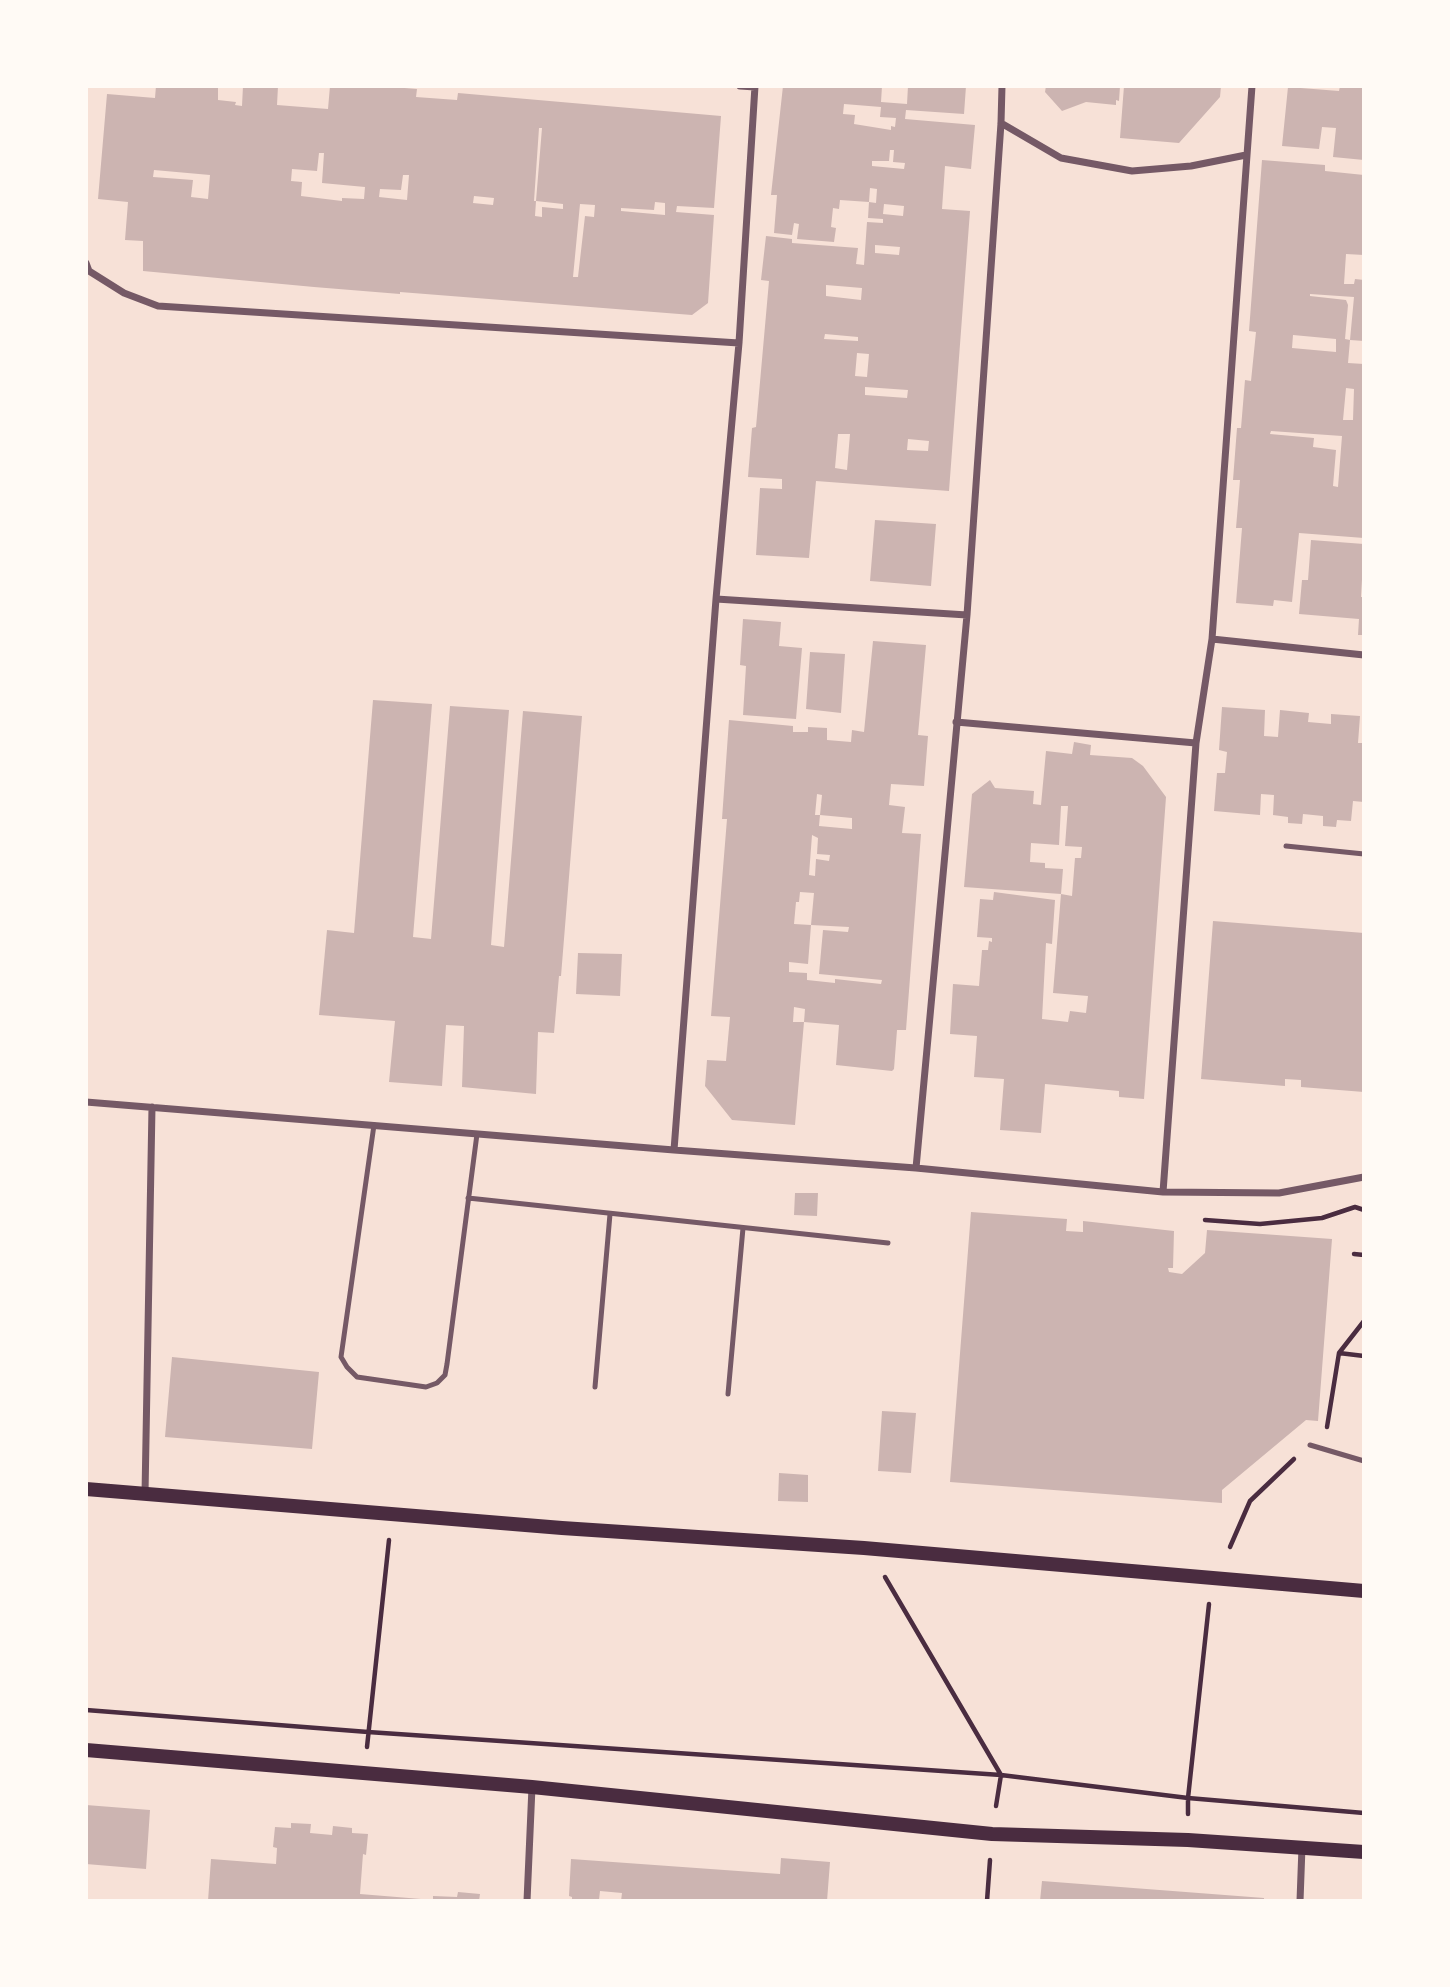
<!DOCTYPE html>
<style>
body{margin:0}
#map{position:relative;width:1450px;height:1987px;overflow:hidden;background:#f7e1d7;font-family:"Fira Sans Condensed",sans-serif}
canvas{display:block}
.frame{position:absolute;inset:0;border:88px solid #fffaf5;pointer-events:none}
</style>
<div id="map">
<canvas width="1450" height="1987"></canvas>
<div class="frame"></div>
</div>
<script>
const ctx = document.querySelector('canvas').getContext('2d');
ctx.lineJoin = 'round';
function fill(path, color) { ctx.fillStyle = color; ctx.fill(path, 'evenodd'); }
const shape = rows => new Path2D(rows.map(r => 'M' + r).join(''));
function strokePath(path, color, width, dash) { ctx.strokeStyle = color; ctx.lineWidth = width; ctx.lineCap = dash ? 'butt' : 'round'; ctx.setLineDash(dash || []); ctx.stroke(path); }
fill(shape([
 [156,86,218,86,218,100,236,102,235,105,242,106,243,86,278,86,277,105,328,109,330,86,380,86,417,89,416,97,457,100,458,93,721,116,714,208,677,206,676,212,714,215,708,303,692,315,400,292,400,294,314,287,143,271,143,241,125,240,128,202,98,199,107,94,155,98],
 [539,128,542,128,536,201,563,204,563,209,542,207,542,217,535,216,536,201,534,201],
 [319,153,324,153,322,183,365,187,364,199,342,198,342,201,301,196,302,182,291,181,292,169,317,171],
 [154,170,210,175,208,199,191,197,193,180,153,177],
 [403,175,409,175,407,200,379,197,380,189,401,190],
 [474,196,494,198,493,205,473,203],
 [655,202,665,203,665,215,621,211,621,208,654,210],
 [580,204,595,205,594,217,585,216,578,277,573,277],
 [783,86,882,86,881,102,907,104,908,86,966,86,964,114,906,110,905,119,975,125,971,169,945,166,942,209,970,211,949,491,816,481,809,558,756,555,760,488,782,489,782,479,748,477,752,428,756,427,769,281,761,280,766,236,792,239,792,243,858,248,856,264,864,265,867,222,883,223,883,219,868,218,869,202,876,203,877,189,870,188,869,202,840,200,839,209,833,208,831,227,836,228,834,242,797,239,799,224,794,223,792,235,774,233,777,195,771,195],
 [844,104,881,107,880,117,896,118,895,127,891,126,891,130,854,124,855,115,843,114],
 [890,150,894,150,893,162,905,163,904,169,872,166,872,161,889,161],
 [884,204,904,206,903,216,883,214],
 [875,245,900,247,899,255,875,253],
 [826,285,862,288,861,300,826,296],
 [825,334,858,337,858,341,824,339],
 [857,353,869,354,867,377,855,376],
 [865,387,908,390,907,398,865,395],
 [838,434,850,434,847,470,835,468],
 [908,439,929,441,928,451,907,450],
 [1046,86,1120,86,1119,101,1116,100,1116,105,1086,102,1062,111,1045,92],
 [1124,86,1221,86,1220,97,1179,143,1120,138],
 [1340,86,1364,86,1364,160,1333,157,1336,128,1322,127,1319,149,1282,146,1288,87,1339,91],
 [1262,160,1325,165,1325,171,1364,175,1362,190,1364,191,1364,255,1346,254,1344,284,1354,284,1355,279,1364,280,1364,341,1350,340,1354,297,1310,294,1310,296,1346,300,1348,305,1345,339,1350,340,1348,363,1364,364,1364,538,1299,533,1292,602,1274,600,1273,606,1236,603,1242,528,1236,528,1240,480,1233,480,1237,428,1241,428,1245,380,1251,381,1256,332,1249,331],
 [1293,335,1336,339,1336,352,1292,348],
 [1346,388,1354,389,1353,420,1343,420],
 [1271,431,1342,436,1338,487,1333,486,1336,450,1313,447,1314,438,1270,434],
 [875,520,936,524,931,586,870,581],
 [1311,540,1364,544,1361,597,1364,597,1364,635,1358,635,1359,619,1299,614,1302,580,1308,580],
 [743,619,781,622,779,646,802,648,796,719,743,715,746,666,740,665],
 [873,641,926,645,918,735,928,736,924,786,891,784,889,805,905,807,902,833,921,834,906,1030,897,1030,894,1069,892,1071,836,1065,839,1025,804,1022,805,1009,794,1007,793,1022,804,1022,795,1125,732,1120,705,1086,707,1060,726,1061,730,1017,711,1016,727,819,722,819,729,720,793,726,793,732,808,732,808,727,827,728,827,740,851,742,852,730,864,732],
 [817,794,822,795,820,815,852,818,852,829,819,826,820,815,815,815],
 [812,835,818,838,817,854,830,855,829,861,816,859,815,876,809,875],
 [800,892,814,893,811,925,794,924,796,902,799,902],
 [811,925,849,927,848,932,823,930,819,974,882,980,881,984,835,979,835,983,807,980,807,973,789,972,789,962,808,964],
 [810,652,845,654,841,713,806,709],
 [373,700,432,704,413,937,431,939,450,706,509,710,491,945,504,947,523,711,582,716,561,976,559,976,554,1033,538,1032,536,1094,462,1087,464,1026,446,1025,442,1086,389,1082,395,1021,319,1015,327,930,354,933],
 [1222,707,1265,710,1264,736,1278,737,1280,710,1309,713,1308,722,1331,724,1331,714,1360,716,1358,743,1364,743,1364,802,1353,801,1351,821,1337,820,1336,827,1323,826,1323,816,1303,814,1302,824,1288,823,1288,817,1273,815,1274,795,1261,794,1260,815,1214,811,1217,773,1225,773,1227,752,1219,750],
 [1074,742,1091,745,1090,755,1132,758,1143,766,1166,797,1144,1099,1119,1097,1119,1091,1045,1084,1041,1133,1000,1130,1004,1079,974,1077,977,1036,950,1034,953,984,979,986,982,950,988,950,989,941,992,942,992,938,977,937,980,899,993,900,994,892,1055,900,1052,944,1046,943,1042,1019,1068,1022,1070,1011,1086,1013,1088,996,1053,993,1061,894,1072,896,1075,858,1081,858,1082,847,1065,846,1068,806,1061,806,1059,845,1031,843,1030,862,1045,863,1045,868,1063,869,1061,894,964,887,972,794,990,780,995,788,1034,791,1033,804,1041,805,1046,751,1072,754],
 [1213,921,1364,933,1364,1092,1301,1087,1301,1080,1285,1079,1285,1086,1201,1079],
 [578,953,622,954,620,996,576,994],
 [795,1193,818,1193,817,1216,794,1215],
 [971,1212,1067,1219,1066,1231,1083,1232,1083,1221,1174,1231,1173,1268,1168,1268,1169,1272,1182,1274,1205,1253,1207,1230,1332,1239,1318,1421,1306,1420,1222,1490,1222,1503,950,1482],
 [172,1357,319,1372,312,1449,165,1437],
 [882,1411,916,1413,911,1473,878,1471],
 [779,1473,808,1475,808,1502,778,1501],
 [86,1805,150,1810,146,1869,86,1864],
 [291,1823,311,1824,310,1833,332,1835,333,1826,352,1828,352,1833,368,1834,366,1855,363,1854,360,1894,421,1899,421,1901,208,1901,211,1859,276,1864,277,1848,273,1847,275,1827,291,1828],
 [781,1858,830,1862,827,1901,621,1901,622,1893,600,1891,599,1900,572,1899,572,1897,569,1896,571,1859,780,1874],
 [1042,1881,1264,1898,1264,1901,1040,1901],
 [458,1892,480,1894,479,1901,433,1901,433,1896,457,1897]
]), '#ccb4b1');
strokePath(shape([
 [1205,1220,1260,1224,1322,1218,1355,1207,1364,1210],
 [1354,1254,1364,1255],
 [1339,1353,1364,1356],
 [1327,1427,1339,1353,1364,1321],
 [1230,1547,1250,1501,1294,1459],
 [885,1577,1001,1775,996,1806],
 [86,1710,368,1732,1001,1775,1188,1798,1364,1813],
 [367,1747,389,1540],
 [1188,1814,1188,1798,1209,1604],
 [987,1901,990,1860]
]), '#4a2c40', 4.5);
strokePath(shape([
 [1286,846,1364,854],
 [374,1125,341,1357,347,1367,357,1377,426,1387,437,1383,445,1375,447,1364,477,1134],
 [468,1198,888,1243],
 [595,1387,610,1214],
 [728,1394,743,1228],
 [1310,1445,1364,1461]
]), '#755966', 5);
strokePath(shape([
 [740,86,755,87],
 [1001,123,1061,158,1132,171,1191,166,1246,155],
 [86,263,89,271,124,293,158,306,739,343],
 [716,599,967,615],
 [1212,639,1364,655],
 [956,722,1196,743],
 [86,1102,674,1150,716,599,739,343,755,86],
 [674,1150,916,1168,1163,1192,1279,1193,1364,1177],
 [916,1168,967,615,1001,123,1002,86],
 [1163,1192,1196,743,1212,639,1252,86],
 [145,1494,152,1107],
 [527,1901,532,1787],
 [1300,1901,1302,1847]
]), '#755966', 7);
strokePath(shape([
 [86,1489,562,1528,864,1548,1364,1591],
 [86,1750,532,1787,992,1834,1188,1840,1364,1852]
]), '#4a2c40', 14);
</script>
